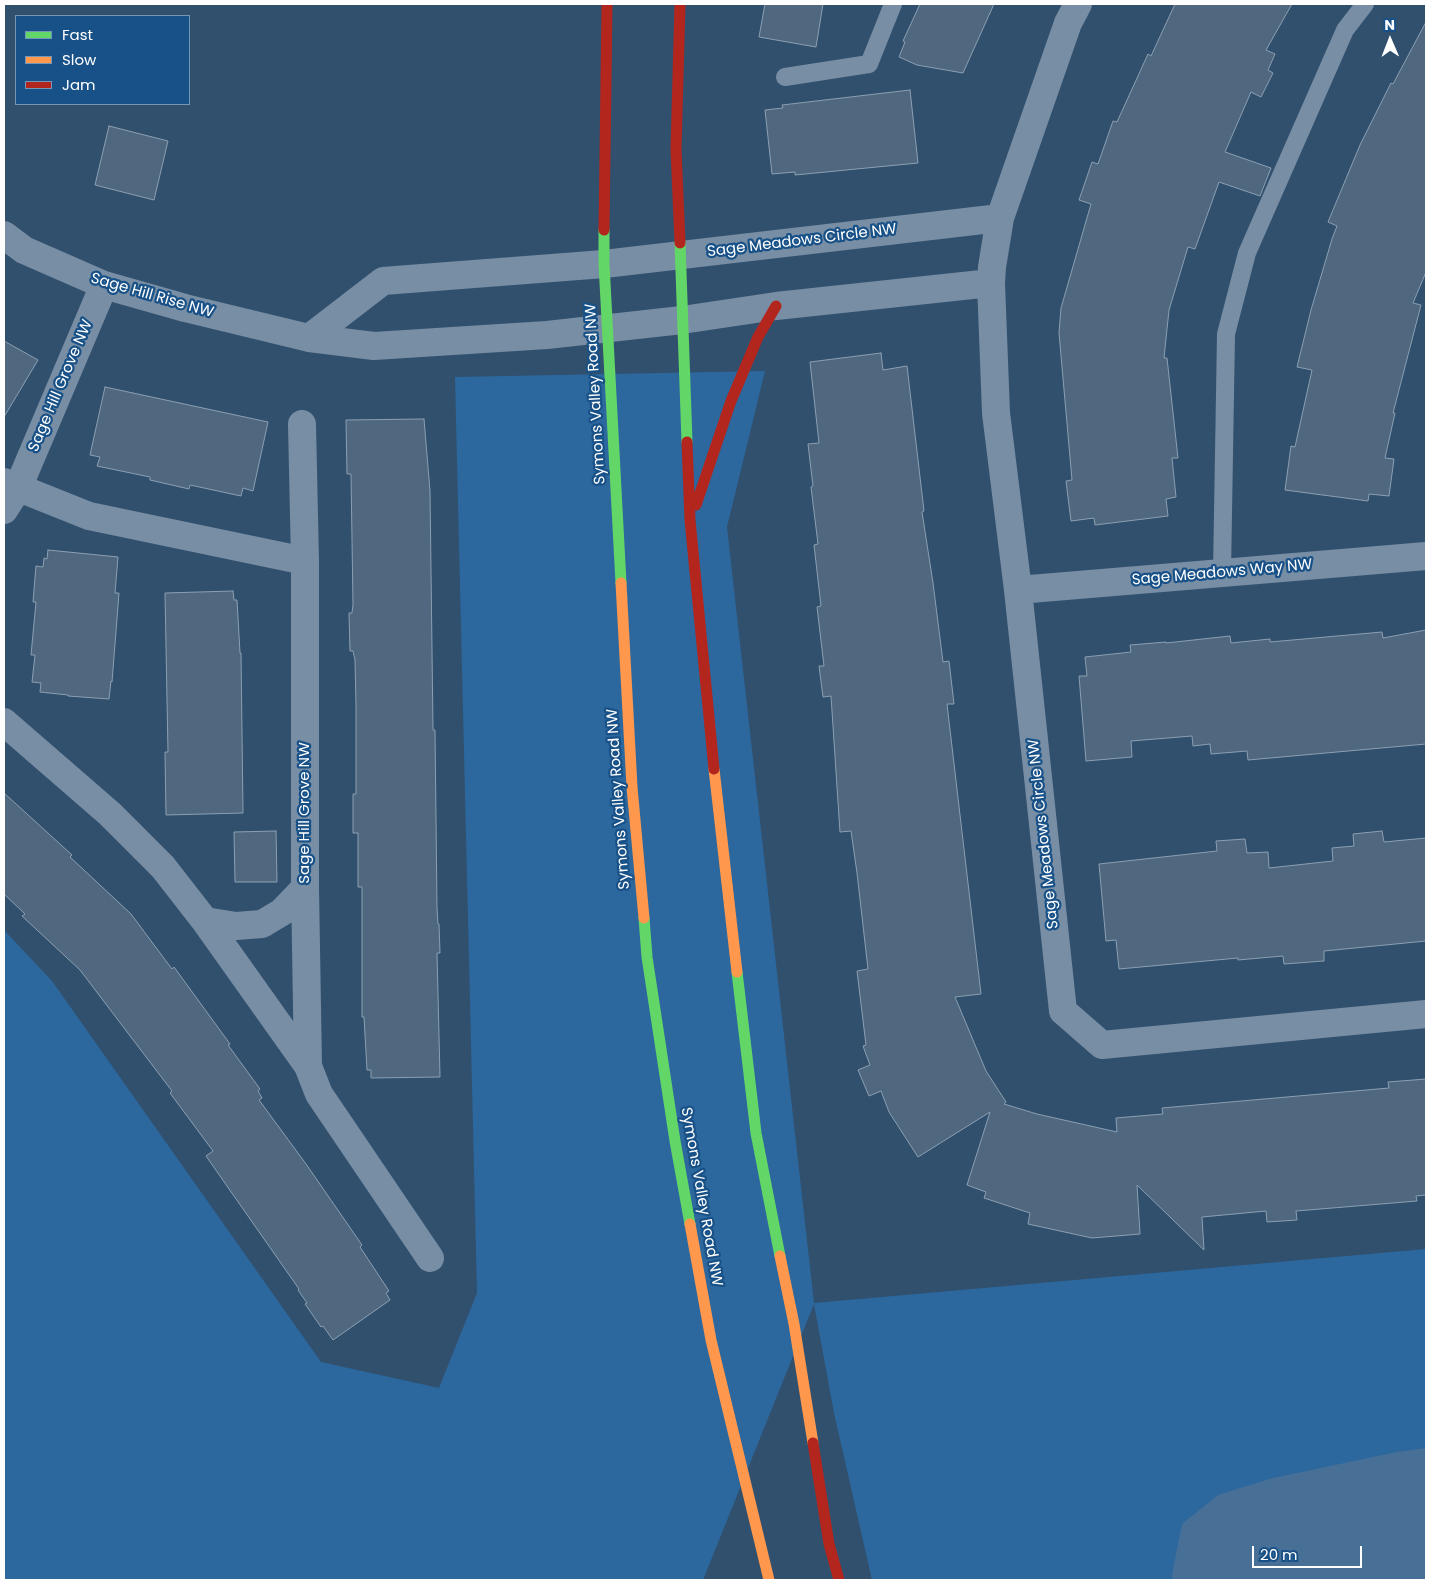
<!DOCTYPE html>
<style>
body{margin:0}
#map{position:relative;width:1430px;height:1584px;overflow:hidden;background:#31506e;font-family:Poppins,sans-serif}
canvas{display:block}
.frame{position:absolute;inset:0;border:5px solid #fff;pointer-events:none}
.legend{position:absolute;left:15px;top:15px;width:175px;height:90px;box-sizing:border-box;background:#185187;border:1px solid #7497b7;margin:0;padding:6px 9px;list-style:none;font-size:15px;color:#fff}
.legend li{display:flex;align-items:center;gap:10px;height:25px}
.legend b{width:25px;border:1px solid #7497b7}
.north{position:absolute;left:1365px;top:15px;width:50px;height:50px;-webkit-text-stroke:4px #185187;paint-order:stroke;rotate:359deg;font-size:14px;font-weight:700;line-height:20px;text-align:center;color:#fff}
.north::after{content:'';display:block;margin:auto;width:18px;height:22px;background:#fff;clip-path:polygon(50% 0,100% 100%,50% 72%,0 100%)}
.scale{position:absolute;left:1252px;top:1546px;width:110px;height:22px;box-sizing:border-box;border:2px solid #fff;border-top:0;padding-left:6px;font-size:15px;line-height:18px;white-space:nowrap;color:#fff;-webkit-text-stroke:4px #185187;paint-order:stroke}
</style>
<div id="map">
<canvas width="1430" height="1584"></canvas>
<div class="frame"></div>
<ul class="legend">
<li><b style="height:6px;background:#63d668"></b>Fast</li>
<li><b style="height:6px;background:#ff974d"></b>Slow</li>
<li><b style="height:6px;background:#b3261e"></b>Jam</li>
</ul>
<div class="north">N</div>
<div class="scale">20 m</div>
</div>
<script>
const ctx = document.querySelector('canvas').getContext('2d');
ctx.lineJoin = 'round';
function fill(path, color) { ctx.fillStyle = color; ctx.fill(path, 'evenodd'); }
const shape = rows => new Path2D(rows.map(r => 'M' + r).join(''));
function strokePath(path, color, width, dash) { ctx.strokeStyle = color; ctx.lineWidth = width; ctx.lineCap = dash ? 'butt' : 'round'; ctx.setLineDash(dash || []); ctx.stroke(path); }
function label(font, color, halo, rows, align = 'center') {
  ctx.font = font + ' Poppins,sans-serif'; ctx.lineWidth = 4.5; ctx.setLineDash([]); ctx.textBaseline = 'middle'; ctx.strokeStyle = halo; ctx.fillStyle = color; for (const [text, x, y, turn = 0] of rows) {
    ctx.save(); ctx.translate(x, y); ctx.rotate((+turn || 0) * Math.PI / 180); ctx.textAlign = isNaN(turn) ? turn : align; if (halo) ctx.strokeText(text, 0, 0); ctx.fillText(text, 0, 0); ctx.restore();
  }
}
fill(shape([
 [765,371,727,527,814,1303,1426,1249,1426,1580,872,1580,834,1413,814,1304,703,1580,4,1580,4,930,52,981,321,1362,439,1388,477,1293,455,377]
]), '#2c689e');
fill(shape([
 [1426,1448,1426,1580,1173,1580,1172,1575,1182,1524,1218,1495,1273,1478,1397,1452]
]), '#487097');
const building = shape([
 [765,4,823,4,816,47,759,37,765,4],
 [920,4,994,4,963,73,917,65,899,57,905,42,903,41,920,4],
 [1175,4,1292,4,1266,50,1275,54,1268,70,1273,73,1261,97,1251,92,1225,152,1271,168,1260,196,1219,182,1195,249,1188,247,1169,310,1164,358,1167,358,1178,458,1172,458,1176,497,1166,499,1168,516,1095,525,1094,518,1071,521,1066,481,1072,480,1059,333,1061,308,1091,204,1079,200,1092,162,1098,164,1113,121,1117,122,1148,54,1151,56,1175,4],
 [1426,22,1426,272,1413,303,1421,305,1393,413,1395,413,1385,458,1394,459,1389,496,1369,494,1368,501,1285,490,1291,446,1295,447,1312,370,1297,367,1311,310,1332,239,1337,226,1328,222,1360,145,1391,83,1393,84,1426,22],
 [910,90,918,163,795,175,795,172,772,174,765,110,783,108,782,105,910,90],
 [109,126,168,141,154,200,95,185,109,126],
 [4,341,38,360,4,417,4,341],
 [881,353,883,370,907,366,924,511,922,512,933,583,943,662,949,661,954,704,947,704,981,994,955,997,986,1071,1006,1102,1004,1104,1037,1114,1117,1132,1116,1118,1163,1114,1162,1108,1389,1088,1388,1082,1426,1079,1426,1195,1416,1196,1417,1201,1296,1211,1297,1220,1267,1222,1266,1211,1202,1217,1204,1250,1137,1185,1140,1234,1092,1238,1028,1224,1030,1213,984,1198,986,1192,967,1185,990,1112,918,1157,889,1112,881,1091,869,1096,858,1070,870,1065,863,1046,866,1045,857,971,868,969,857,873,851,831,840,832,831,696,823,697,819,666,824,666,817,607,821,606,814,545,818,544,811,487,813,486,808,444,819,443,810,362,881,353],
 [105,387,268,422,253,491,243,488,241,496,190,485,189,489,150,480,150,477,97,466,100,457,90,455,105,387],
 [424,419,430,491,433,730,435,730,437,908,438,924,439,924,440,953,437,953,440,1077,371,1078,371,1070,367,1070,364,1017,362,1017,362,887,358,887,358,833,353,833,353,794,356,794,356,705,355,660,353,651,350,651,349,613,352,613,353,605,351,474,347,474,346,420,424,419],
 [48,550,118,557,115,593,119,593,112,682,111,681,109,699,68,696,68,695,40,692,41,683,32,682,35,655,31,655,36,602,33,602,36,566,43,567,44,558,47,559,48,550],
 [233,591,234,600,237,600,240,653,241,653,243,813,166,815,165,752,168,752,165,593,233,591],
 [1426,630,1426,744,1248,760,1247,751,1211,754,1210,744,1193,746,1192,736,1131,741,1132,757,1086,761,1079,676,1087,676,1085,657,1131,652,1130,645,1166,642,1166,643,1230,636,1231,643,1270,639,1270,642,1382,632,1383,638,1426,630],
 [4,793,72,855,70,857,131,914,172,969,174,967,230,1044,228,1045,260,1089,258,1091,262,1098,259,1100,306,1164,362,1245,360,1247,389,1291,386,1293,390,1300,333,1340,323,1326,321,1327,305,1304,307,1303,298,1290,299,1289,206,1156,213,1151,170,1093,172,1091,80,970,22,916,25,914,4,894,4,793],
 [276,831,277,882,235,882,234,832,276,831],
 [1382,831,1384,842,1426,838,1426,941,1324,951,1324,961,1284,964,1283,956,1238,960,1238,958,1119,969,1116,940,1106,941,1099,864,1217,851,1216,841,1245,839,1247,853,1268,852,1269,868,1333,861,1332,848,1354,846,1353,834,1382,831]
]);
fill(building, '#4f6880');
strokePath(building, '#8c9fb1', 1);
strokePath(shape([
 [785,77,869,64,893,4],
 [1222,573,1226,334,1247,253,1345,30,1365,4]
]), '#788ea4', 18);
strokePath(shape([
 [1078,4,1068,23,1000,218,992,267,991,283,996,413,1018,590,1063,1011,1102,1045,1426,1014],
 [4,235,24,250,104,285,185,308,309,338,374,346,547,335,682,320,776,306,991,283],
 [309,338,383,281,604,264,1000,218],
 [302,424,305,561,305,888,308,1066],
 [4,482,89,516,305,561],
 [4,510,18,488,104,285],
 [1018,590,1426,556],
 [4,722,110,814,163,867,205,921,308,1066,319,1094,430,1258],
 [205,921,236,926,262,924,282,912,305,888]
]), '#788ea4', 28);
strokePath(shape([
 [604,230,604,264,621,583],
 [680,243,687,442],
 [644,918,647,957,675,1141,690,1224],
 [737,972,756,1133,780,1256]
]), '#63d668', 11);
strokePath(shape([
 [621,583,632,787,644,918],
 [714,769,737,972],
 [690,1224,711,1340,769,1580],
 [780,1256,794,1324,813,1443]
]), '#ff974d', 11);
strokePath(shape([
 [604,230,607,4],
 [680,243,676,149,680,4],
 [687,442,690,520,714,769],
 [696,505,731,401,758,337,776,306],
 [813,1443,829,1544,839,1580]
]), '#b3261e', 11);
label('15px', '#fff', '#185187', [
 ["Sage Meadows Circle NW",802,241,-7],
 ["Sage Hill Rise NW",152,296,16],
 ["Sage Hill Grove NW",61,386,-67],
 ["Symons Valley Road NW",596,394,-93],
 ["Sage Meadows Way NW",1222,573,-5],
 ["Symons Valley Road NW",619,799,-94],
 ["Sage Hill Grove NW",305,813,-90],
 ["Sage Meadows Circle NW",1044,834,-96],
 ["Symons Valley Road NW",701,1197,80]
]);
</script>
